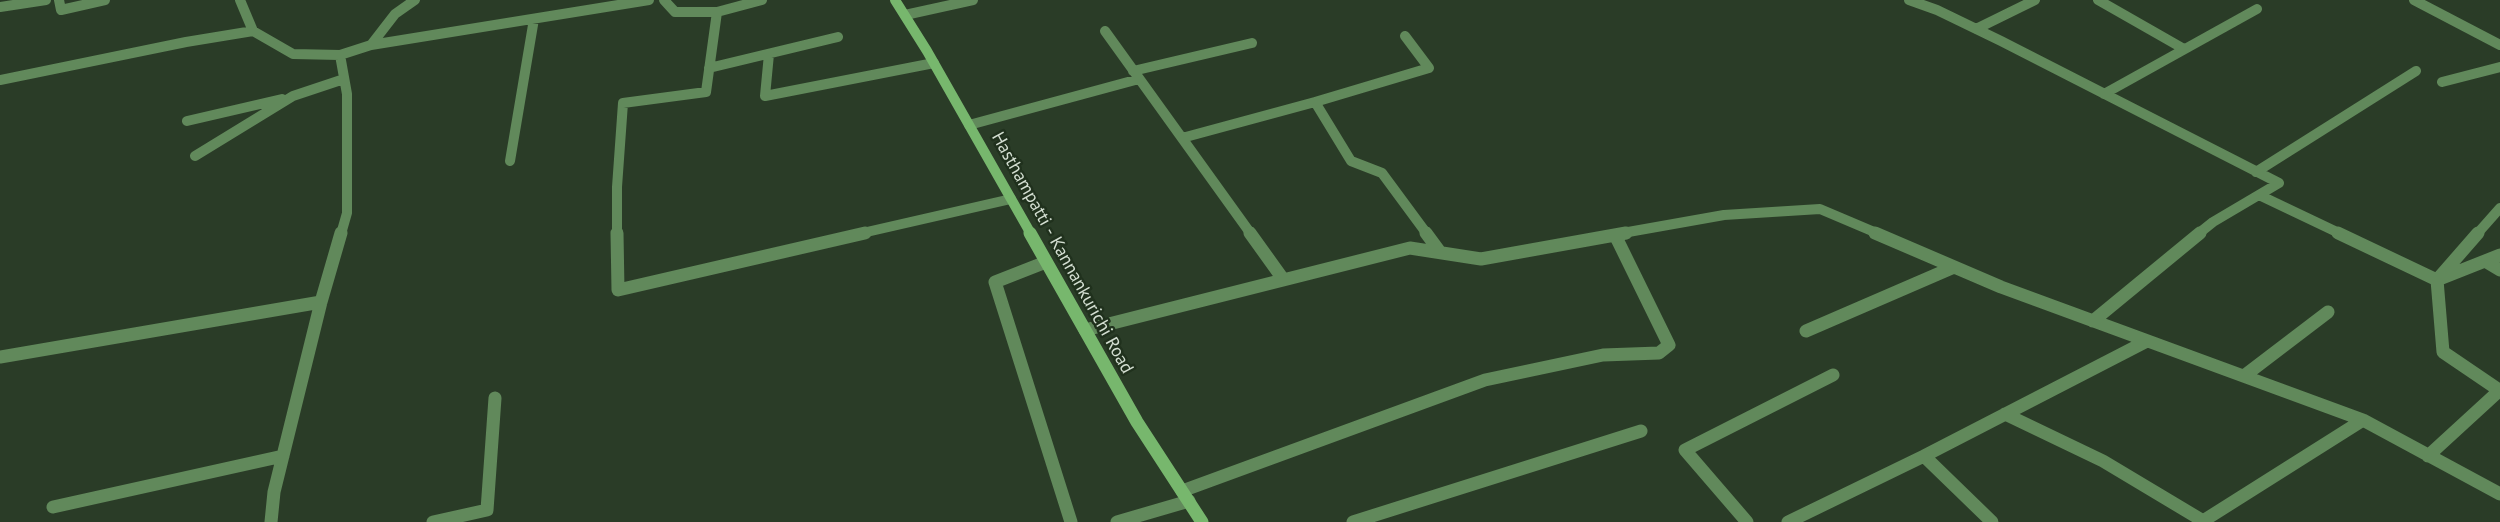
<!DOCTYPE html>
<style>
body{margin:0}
canvas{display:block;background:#2a3c27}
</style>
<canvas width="2500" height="522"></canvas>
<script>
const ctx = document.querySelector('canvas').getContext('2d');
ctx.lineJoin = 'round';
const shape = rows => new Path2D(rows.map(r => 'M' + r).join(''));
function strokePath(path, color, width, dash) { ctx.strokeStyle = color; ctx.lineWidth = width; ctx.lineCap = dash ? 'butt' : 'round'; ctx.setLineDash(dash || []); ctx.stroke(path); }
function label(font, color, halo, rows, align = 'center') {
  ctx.font = font + ' "PT Sans",sans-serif'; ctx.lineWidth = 5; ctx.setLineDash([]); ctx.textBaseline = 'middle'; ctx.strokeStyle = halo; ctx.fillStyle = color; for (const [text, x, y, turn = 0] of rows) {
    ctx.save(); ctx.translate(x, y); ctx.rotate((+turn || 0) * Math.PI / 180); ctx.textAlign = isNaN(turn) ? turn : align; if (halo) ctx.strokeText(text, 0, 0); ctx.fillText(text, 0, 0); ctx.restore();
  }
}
strokePath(shape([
 [59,0,61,10,105,0],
 [240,0,253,31],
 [664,0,675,12,717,12,762,0],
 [1909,0,1937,10,2001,41,2279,183,2213,222,2198,234],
 [2098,0,2184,49],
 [2414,0,2500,45],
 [0,7,46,0],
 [905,15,973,0],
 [1976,29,2035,0],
 [1105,31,1251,234],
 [1405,36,1429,68,1315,102,1351,161,1382,173,1427,234],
 [371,45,649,0],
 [769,54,765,96,934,63],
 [340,55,371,45,395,14,415,0],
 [709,68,838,37],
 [1133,71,1252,43],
 [0,80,186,42,253,31,293,54,340,55,347,94,347,213,341,234],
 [2442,82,2500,67],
 [2104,94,2257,9],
 [187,121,282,99],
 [969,125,1139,79],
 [1182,138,1315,102],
 [195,156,293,96,344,79],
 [510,161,534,19],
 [2256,172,2416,71],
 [2259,195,2341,234],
 [617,234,617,187,623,103,706,92,717,12],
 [858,234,1011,199],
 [1617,234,1724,215,1820,209,1879,234],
 [2477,234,2500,208]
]), '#61895b', 10);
strokePath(shape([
 [617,233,618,290,865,233],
 [1250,233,1283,279],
 [1426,233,1440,252],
 [1875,233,2001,287,2363,420,2500,494],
 [2338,233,2437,280,2500,255],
 [2478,233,2437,280,2443,352,2499,390],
 [2485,261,2500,270],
 [1046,262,995,282,1071,522],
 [2093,321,2200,233],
 [1085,330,1410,248,1481,259,1626,233],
 [1806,331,1954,267],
 [0,357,321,302],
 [2244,376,2328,312],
 [2005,414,2103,461,2205,522],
 [1924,456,1992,522],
 [2428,456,2500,390],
 [1182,491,1485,380,1603,355,1659,353,1669,345,1615,235],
 [53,507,283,456],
 [2203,521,2363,420],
 [271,522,274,492,321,302,341,233],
 [433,522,487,510,495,398],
 [1117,522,1189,501],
 [1353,522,1641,431],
 [1747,522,1685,450,1833,375],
 [1788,522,1924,456,2147,341]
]), '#61895b', 13);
strokePath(shape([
 [895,0,927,51,1031,234]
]), '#77b76d', 10);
strokePath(shape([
 [1030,233,1137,422,1202,522]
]), '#77b76d', 13);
label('18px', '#d3ded1', '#20311d', [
 ["Hasthampatti - Kannankurichi Road",1062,253,61]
]);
</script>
